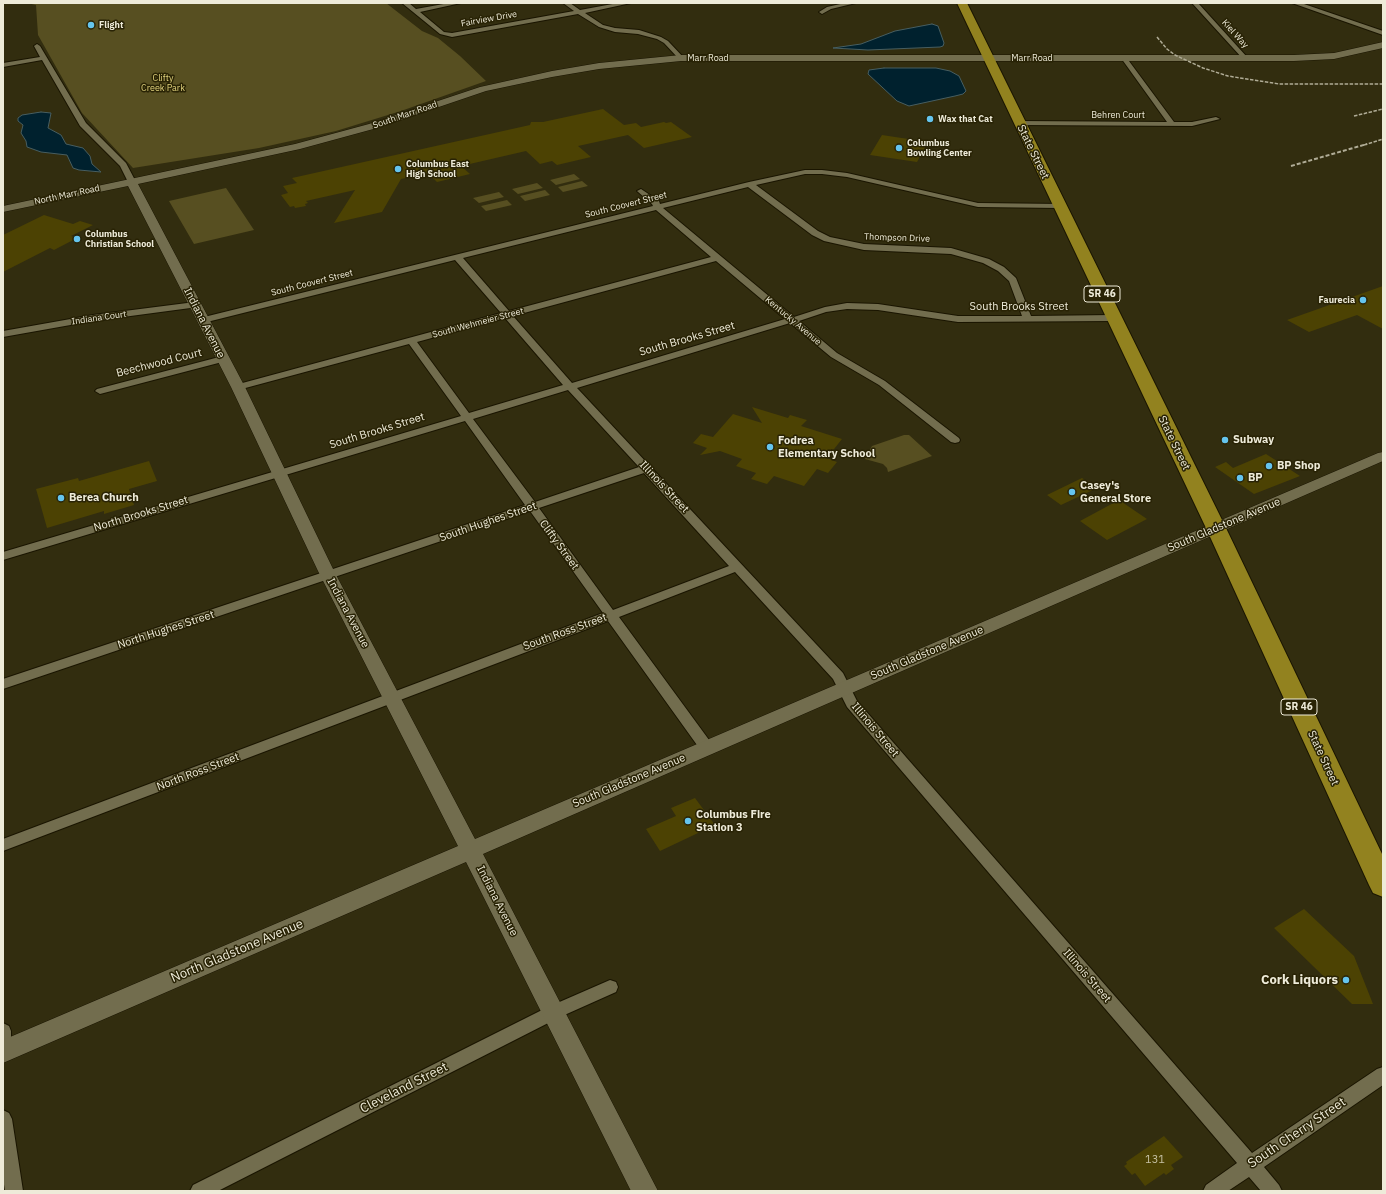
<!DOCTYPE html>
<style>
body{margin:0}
#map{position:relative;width:1386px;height:1194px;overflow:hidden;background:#322d0f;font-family:"IBM Plex Sans",sans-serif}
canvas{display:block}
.frame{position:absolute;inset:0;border:4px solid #eeebd9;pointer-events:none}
</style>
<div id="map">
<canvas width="1386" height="1194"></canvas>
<div class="frame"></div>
</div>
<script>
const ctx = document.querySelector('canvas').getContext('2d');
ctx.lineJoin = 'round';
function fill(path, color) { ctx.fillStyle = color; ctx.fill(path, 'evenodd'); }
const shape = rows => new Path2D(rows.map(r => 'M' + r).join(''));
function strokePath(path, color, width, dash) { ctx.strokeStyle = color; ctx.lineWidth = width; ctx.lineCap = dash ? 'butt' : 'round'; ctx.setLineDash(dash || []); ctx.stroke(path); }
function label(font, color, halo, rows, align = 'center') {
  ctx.font = font + ' "IBM Plex Sans",sans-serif'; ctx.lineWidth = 3; ctx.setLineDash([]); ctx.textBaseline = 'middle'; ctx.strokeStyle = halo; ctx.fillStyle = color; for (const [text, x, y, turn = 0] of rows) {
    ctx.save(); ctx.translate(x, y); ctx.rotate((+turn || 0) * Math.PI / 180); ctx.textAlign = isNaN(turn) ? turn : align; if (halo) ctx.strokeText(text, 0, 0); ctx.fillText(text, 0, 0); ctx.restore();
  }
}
fill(shape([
 [27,3,386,3,422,31,438,38,460,56,486,81,401,111,336,131,259,148,133,168,82,113,38,35,36,5],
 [574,174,580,179,556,185,550,180],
 [582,181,588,186,563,192,558,187],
 [537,183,543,188,518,194,512,189],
 [226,188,254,230,194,244,169,201],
 [545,190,550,195,525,201,520,196],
 [499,192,504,197,479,203,473,198],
 [507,200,512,205,486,211,481,206],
 [904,435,909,435,932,456,888,472,887,468,883,464,865,459,872,446]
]), '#574f21');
const water = shape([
 [932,24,938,26,944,43,943,46,940,47,868,50,833,48,861,44,895,31,932,24],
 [884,68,936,68,950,71,959,76,966,91,963,94,955,96,909,106,897,101,868,74,869,70,884,68],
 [41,112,51,113,48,128,61,135,66,144,83,148,90,156,92,164,101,172,79,170,73,168,67,155,41,152,27,147,26,141,21,133,23,125,18,121,18,118,22,115,41,112]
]);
fill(water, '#00212e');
strokePath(water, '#475e61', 1);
fill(shape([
 [603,109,624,125,636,123,641,127,664,122,666,123,671,122,692,137,644,148,628,135,578,146,591,157,557,165,552,161,540,164,526,151,461,166,470,174,437,182,428,173,401,179,382,212,334,223,355,190,306,201,308,203,305,204,306,206,295,208,294,206,290,207,281,195,288,193,283,186,297,183,292,178,530,125,531,122,543,122],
 [882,135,928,142,917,162,870,155],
 [44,215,73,224,80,221,93,225,71,236,77,238,54,250,50,248,3,272,3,235],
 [1383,286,1383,329,1357,315,1309,332,1287,320],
 [752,407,788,418,790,415,807,420,801,426,842,439,827,458,837,462,828,473,817,469,804,486,774,476,767,484,751,479,756,473,736,466,742,459,720,451,700,455,707,448,693,443,701,434,713,437,733,414,762,423],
 [1266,454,1300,476,1254,494,1215,467,1226,462,1233,468],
 [149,461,157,481,129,489,134,505,104,514,104,511,47,528,36,489,78,478,79,481],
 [1082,478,1097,488,1061,505,1047,495],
 [1119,500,1147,519,1107,540,1080,521],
 [695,798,715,825,660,851,646,829,676,816,671,808],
 [1304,909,1354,956,1373,1004,1352,1004,1274,928],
 [1164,1136,1183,1157,1171,1165,1174,1169,1166,1175,1164,1173,1145,1186,1135,1173,1132,1175,1124,1166,1127,1164,1126,1162]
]), '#4c4203');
const street = shape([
 [402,3,409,3,416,9,449,3,461,3,420,12,444,32,452,33,574,11,563,3,570,3,580,10,618,3,631,3,585,13,603,25,615,28,639,30,661,37,668,41,684,58,679,59,664,43,657,39,638,34,615,32,599,27,578,14,452,37,440,34,402,3],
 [845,3,856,3,831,9,822,14,819,12,827,7,845,3],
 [1192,3,1198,3,1247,57,1247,59,1243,59,1192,3],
 [1292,3,1301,3,1383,31,1383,35,1292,3],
 [37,44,40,46,86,123,126,163,136,182,135,184,129,184,120,166,80,126,42,60,3,67,3,63,40,57,34,46,37,44],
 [1124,56,1126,57,1174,122,1192,122,1216,117,1220,119,1192,126,1019,125,1015,123,1019,121,1167,122,1121,58,1124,56],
 [805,170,822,170,847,173,978,203,1062,204,1063,206,1059,208,978,207,847,177,822,174,805,174,756,185,818,231,830,237,864,244,951,248,989,259,1004,267,1016,278,1031,316,1113,315,1118,318,1113,321,958,322,878,310,847,309,826,312,799,321,837,353,885,381,959,438,960,440,959,442,955,443,951,442,879,385,831,357,790,323,577,388,843,673,857,701,1252,1153,1377,1069,1383,1067,1383,1085,1264,1167,1279,1185,1282,1191,1261,1191,1249,1177,1228,1191,1203,1191,1206,1185,1237,1163,847,707,833,679,735,572,619,617,712,744,714,748,712,752,707,753,702,752,608,621,3,851,3,839,603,613,530,511,3,689,3,679,525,505,465,421,3,560,3,552,461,416,409,344,238,390,233,387,235,385,501,313,455,260,203,323,200,322,198,320,200,318,653,206,652,204,637,191,641,189,659,201,660,204,749,182,805,170],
 [748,187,812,235,824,241,864,250,951,254,983,263,998,271,1009,281,1022,316,958,316,878,304,847,303,825,307,794,317,663,208,748,187],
 [656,210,711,257,509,311,463,258,656,210],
 [716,261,785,319,572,383,513,316,716,261],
 [505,318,563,385,469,413,417,342,505,318],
 [568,390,639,467,535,502,473,419,568,390],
 [644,473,729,566,613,610,539,508,644,473],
 [195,302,199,305,198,307,93,321,3,337,3,331,93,315,195,302],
 [223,356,228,359,226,361,100,394,95,391,97,389,223,356],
 [610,980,616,982,618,987,616,992,560,1017,218,1191,190,1191,193,1185,548,1007,610,980],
 [3,1023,9,1026,11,1031,11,1039,9,1045,3,1047,3,1023],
 [3,1110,9,1113,12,1119,23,1191,5,1191,3,1178,3,1110]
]);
const secondary = shape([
 [1383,42,1383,48,1334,59,1294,61,681,61,599,69,552,77,486,91,377,128,300,149,138,184,245,387,334,571,475,839,1378,453,1383,452,1383,461,483,854,658,1191,631,1191,466,862,3,1063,3,1040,458,846,318,571,231,387,128,186,3,212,3,206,295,144,369,124,480,87,552,71,599,63,681,55,1294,55,1334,53,1383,42]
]);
const highway = shape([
 [957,3,967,3,1226,528,1383,856,1383,897,1373,893,1369,885,1206,528,957,3]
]);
strokePath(street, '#1a1500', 2);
strokePath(secondary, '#1a1500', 1);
strokePath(highway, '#1a1500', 2);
fill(street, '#726d4e');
fill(secondary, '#726d4e');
fill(highway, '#92821f');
strokePath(shape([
 [1157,37,1167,49,1175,55,1203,68,1228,76,1279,84,1383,84],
 [1354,116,1383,109],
 [1364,145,1383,139]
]), '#b0ac96', 1.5, [3.5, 1.5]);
strokePath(shape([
 [1291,166,1367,144]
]), '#b0ac96', 2, [4, 2]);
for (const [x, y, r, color] of [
 [91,25,4,"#65c5ee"],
 [930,119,4,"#65c5ee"],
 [899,148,4,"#65c5ee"],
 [398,169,4,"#65c5ee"],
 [77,239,4,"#65c5ee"],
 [1363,300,4,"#65c5ee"],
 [1225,440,4,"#65c5ee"],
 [770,447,4,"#65c5ee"],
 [1269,466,4,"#65c5ee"],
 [1240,478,4,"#65c5ee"],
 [1072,492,4,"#65c5ee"],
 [61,498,4,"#65c5ee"],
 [688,821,4,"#65c5ee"],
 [1346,980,4,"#65c5ee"]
]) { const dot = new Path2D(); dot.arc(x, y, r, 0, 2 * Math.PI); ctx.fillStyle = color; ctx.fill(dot); strokePath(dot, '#292305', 1.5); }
label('9px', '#eeebd9', '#292305', [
 ["Fairview Drive",489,19,-10],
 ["Kiel Way",1235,34,48],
 ["Marr Road",708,58],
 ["Marr Road",1032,58],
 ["South Marr Road",405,115,-19],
 ["Behren Court",1118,115],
 ["North Marr Road",67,195,-12],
 ["South Coovert Street",626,205,-14],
 ["Thompson Drive",897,238,2],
 ["South Coovert Street",312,283,-14],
 ["Indiana Court",99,318,-8],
 ["Kentucky Avenue",793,321,40],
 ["South Wehmeier Street",478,323,-15]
]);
label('bold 9px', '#eeebd9', '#292305', [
 ["Flight",99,25],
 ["Wax that Cat",938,119],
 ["Columbus",907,143],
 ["Bowling Center",907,153],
 ["Columbus East",406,164],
 ["High School",406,174],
 ["Columbus",85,234],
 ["Christian School",85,244],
 ["Faurecia",1355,300,"right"]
], 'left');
label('9px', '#e1d27d', '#292305', [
 ["Clifty",163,78],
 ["Creek Park",163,88]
]);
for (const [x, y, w] of [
 [1102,294,36],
 [1299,707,36]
]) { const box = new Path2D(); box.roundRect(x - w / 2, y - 8, w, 16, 3); ctx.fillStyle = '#292305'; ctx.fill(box); strokePath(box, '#eeebd9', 1); }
label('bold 10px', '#eeebd9', null, [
 ["SR 46",1102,294],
 ["SR 46",1299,707]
]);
label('11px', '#eeebd9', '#292305', [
 ["State Street",1033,152,64],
 ["South Brooks Street",1019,307],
 ["Indiana Avenue",204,323,63],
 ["South Brooks Street",687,339,-16],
 ["Beechwood Court",159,363,-14],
 ["South Brooks Street",377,431,-17],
 ["State Street",1174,443,64],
 ["Illinois Street",664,487,47],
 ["North Brooks Street",141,514,-17],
 ["South Hughes Street",488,522,-19],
 ["South Gladstone Avenue",1224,525,-23],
 ["Clifty Street",559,545,54],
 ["Indiana Avenue",348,613,62],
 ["North Hughes Street",166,630,-18],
 ["South Ross Street",565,632,-20],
 ["South Gladstone Avenue",927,653,-23],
 ["Illinois Street",875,730,50],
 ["State Street",1323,758,65],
 ["North Ross Street",198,772,-21],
 ["South Gladstone Avenue",629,781,-23],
 ["Indiana Avenue",497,901,63],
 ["Illinois Street",1087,976,49]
]);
label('bold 11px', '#eeebd9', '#292305', [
 ["Subway",1233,440],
 ["Fodrea",778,441],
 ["Elementary School",778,454],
 ["BP Shop",1277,466],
 ["BP",1248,478],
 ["Casey's",1080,486],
 ["General Store",1080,499],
 ["Berea Church",69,498],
 ["Columbus Fire",696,815],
 ["Station 3",696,828]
], 'left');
label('11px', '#c6c1a4', null, [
 ["131",1155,1160]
]);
label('13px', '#eeebd9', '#292305', [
 ["North Gladstone Avenue",237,951,-23],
 ["Cleveland Street",404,1088,-27],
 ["South Cherry Street",1297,1133,-34]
]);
label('bold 13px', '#eeebd9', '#292305', [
 ["Cork Liquors",1338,980]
], 'right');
</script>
